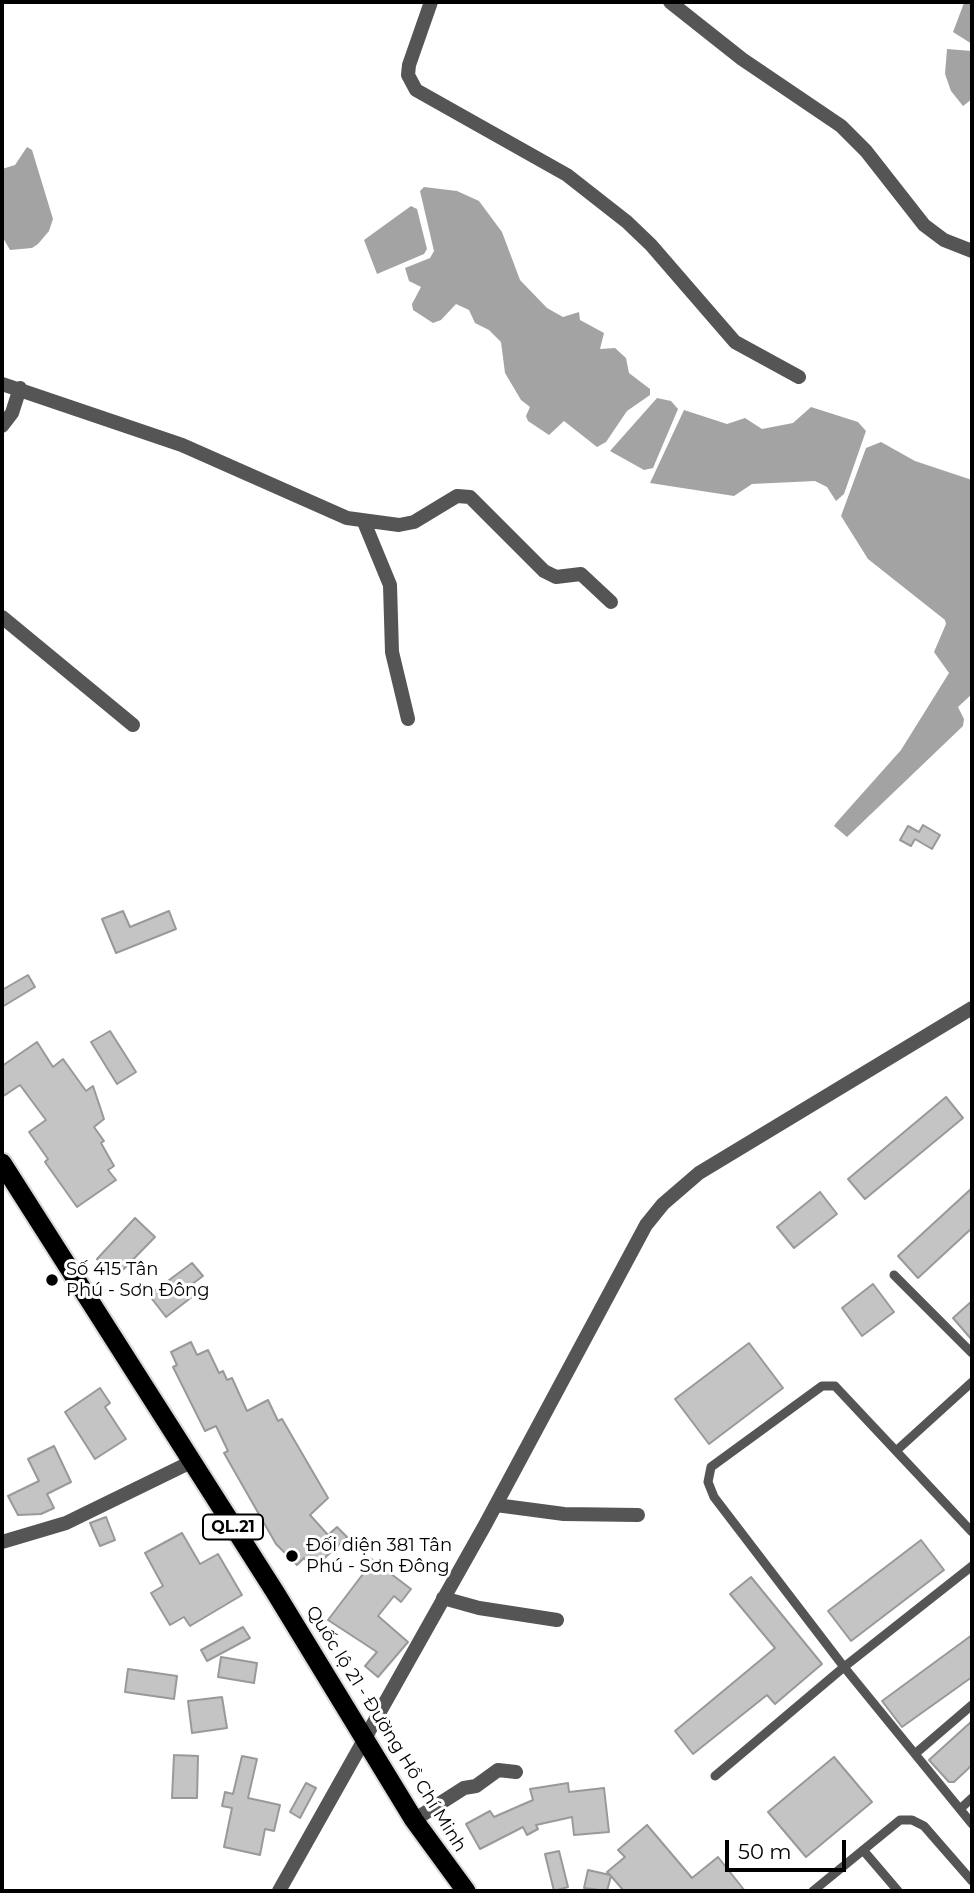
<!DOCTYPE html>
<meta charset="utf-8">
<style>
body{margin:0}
#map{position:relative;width:974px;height:1893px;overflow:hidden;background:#fff;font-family:Montserrat,sans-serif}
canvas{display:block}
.frame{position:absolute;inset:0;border:4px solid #000;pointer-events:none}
.scale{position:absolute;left:725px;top:1840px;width:121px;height:32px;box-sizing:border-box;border:4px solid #000;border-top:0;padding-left:9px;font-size:21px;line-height:24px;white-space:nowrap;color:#000;-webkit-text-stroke:5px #fff;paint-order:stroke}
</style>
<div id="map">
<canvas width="974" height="1893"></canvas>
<div class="frame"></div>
<div class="scale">50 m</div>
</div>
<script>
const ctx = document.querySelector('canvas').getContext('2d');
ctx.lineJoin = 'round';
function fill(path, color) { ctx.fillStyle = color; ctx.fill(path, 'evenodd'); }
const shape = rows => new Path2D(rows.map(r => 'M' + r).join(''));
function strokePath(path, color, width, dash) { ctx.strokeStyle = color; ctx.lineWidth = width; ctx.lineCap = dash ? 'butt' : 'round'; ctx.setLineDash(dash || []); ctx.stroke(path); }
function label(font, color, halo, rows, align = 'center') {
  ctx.font = font + ' Montserrat,sans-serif'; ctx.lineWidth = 6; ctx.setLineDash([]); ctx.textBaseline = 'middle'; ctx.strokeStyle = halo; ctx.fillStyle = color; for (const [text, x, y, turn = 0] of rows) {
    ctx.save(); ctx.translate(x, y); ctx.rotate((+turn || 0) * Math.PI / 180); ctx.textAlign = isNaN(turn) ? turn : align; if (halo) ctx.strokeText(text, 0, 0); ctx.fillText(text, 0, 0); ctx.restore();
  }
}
fill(shape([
 [972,2,972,44,953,32,964,3],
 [947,49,972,51,972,99,963,106,951,91,945,74],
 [27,147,32,150,53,219,49,231,38,244,32,248,10,250,2,236,2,169,15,165],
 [424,187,457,191,479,201,502,232,520,280,547,308,563,317,579,312,580,320,604,333,600,349,615,348,626,358,629,373,650,389,650,395,627,411,606,442,597,447,564,421,549,435,528,421,526,416,530,407,521,400,505,373,501,342,489,330,475,323,469,310,456,304,441,320,433,323,413,310,412,304,421,287,409,281,405,268,430,258,434,251,420,191],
 [411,206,417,209,427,249,424,254,377,274,364,240],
 [657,398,671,401,678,409,653,468,644,470,610,451],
 [811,407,858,422,866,431,844,494,836,501,827,487,815,481,752,484,734,496,650,483,684,410,727,424,745,418,762,429,793,423],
 [881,442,915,461,972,480,972,694,958,707,964,719,963,726,847,837,834,826,836,823,901,750,949,673,934,652,946,624,945,620,868,559,841,516,866,448]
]), '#a3a3a3');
const building = shape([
 [923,825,940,835,932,849,915,839,911,846,900,840,908,826,919,832,923,825],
 [123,911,130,927,169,911,176,929,116,953,102,919,123,911],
 [28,975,35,987,2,1007,2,990,28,975],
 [110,1031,136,1072,117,1084,91,1042,110,1031],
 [37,1042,53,1067,63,1059,86,1091,93,1086,104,1119,94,1127,104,1141,101,1143,114,1166,108,1170,116,1180,77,1207,45,1162,48,1159,29,1132,46,1120,20,1085,2,1097,2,1066,37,1042],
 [946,1097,963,1118,865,1199,848,1179,946,1097],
 [972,1188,972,1228,918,1278,898,1256,972,1188],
 [820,1192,837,1214,794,1248,777,1227,820,1192],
 [135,1218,155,1237,116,1277,97,1259,135,1218],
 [192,1263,203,1276,191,1285,197,1293,166,1317,149,1295,192,1263],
 [873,1284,894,1312,862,1336,842,1308,873,1284],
 [972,1301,972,1340,953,1318,972,1301],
 [191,1342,197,1355,208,1350,219,1373,223,1371,227,1380,232,1378,247,1411,268,1400,278,1421,282,1419,328,1498,310,1515,328,1535,337,1527,347,1537,314,1568,304,1558,297,1565,276,1544,224,1453,228,1451,216,1426,205,1431,173,1367,177,1365,171,1352,191,1342],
 [749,1343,783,1388,709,1444,675,1399,749,1343],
 [100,1388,110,1403,105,1407,126,1439,95,1459,65,1412,100,1388],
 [54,1446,71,1482,47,1494,54,1508,41,1514,18,1515,8,1496,39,1481,28,1459,54,1446],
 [106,1517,115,1540,100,1546,90,1523,106,1517],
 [182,1533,200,1564,218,1554,242,1595,190,1626,184,1617,170,1625,151,1593,163,1586,145,1553,182,1533],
 [921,1540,944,1570,851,1641,828,1611,921,1540],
 [370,1558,411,1589,401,1602,394,1596,378,1616,408,1642,378,1677,365,1666,377,1652,328,1620,363,1574,360,1571,370,1558],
 [751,1577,822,1664,775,1704,767,1695,693,1754,675,1731,775,1648,730,1594,751,1577],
 [243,1627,250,1638,207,1661,201,1650,243,1627],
 [972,1635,972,1677,902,1727,882,1701,972,1635],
 [221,1657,257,1663,254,1683,218,1677,221,1657],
 [128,1669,177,1676,174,1699,125,1692,128,1669],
 [222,1697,227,1728,192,1733,188,1701,222,1697],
 [972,1721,972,1765,954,1782,949,1782,929,1760,972,1721],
 [174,1755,198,1756,197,1798,172,1798,174,1755],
 [242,1756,257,1759,248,1798,280,1805,274,1831,265,1829,260,1855,224,1847,232,1808,222,1806,225,1792,233,1794,242,1756],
 [834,1757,872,1802,806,1857,768,1812,834,1757],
 [306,1783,316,1788,300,1818,290,1812,306,1783],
 [568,1783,569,1792,604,1788,609,1832,574,1835,572,1817,536,1825,538,1829,527,1835,523,1827,480,1849,466,1824,490,1811,494,1817,533,1800,530,1789,568,1783],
 [647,1825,692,1878,718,1857,745,1891,624,1891,611,1876,607,1891,584,1888,588,1870,610,1875,607,1872,625,1857,618,1850,647,1825],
 [559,1851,568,1887,554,1891,545,1854,559,1851]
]);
fill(building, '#c4c4c4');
strokePath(building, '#999', 2);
const trunk = shape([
 [2,1163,275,1592,414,1820,466,1891]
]);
strokePath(trunk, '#dbdbdb', 23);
strokePath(shape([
 [894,1275,972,1353],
 [896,1451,972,1382],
 [972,1532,835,1386,822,1386,711,1467,708,1482,714,1497,844,1667,972,1824],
 [916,1753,972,1705],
 [715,1776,844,1667,972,1566],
 [960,1809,972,1798],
 [863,1850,898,1891],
 [813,1891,900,1820,912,1820,924,1826,972,1881]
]), '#555', 9);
strokePath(shape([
 [431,2,409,65,408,75,416,90,567,175,627,222,651,245,735,342,799,377],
 [670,2,742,59,841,126,866,151,924,225,944,240,972,251],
 [2,384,182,445,347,518,399,525,414,522,457,496,470,497,544,571,556,577,581,574,611,602],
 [2,426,12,413,20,388],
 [364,522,390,585,392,652,408,719],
 [2,617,133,725],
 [496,1505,564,1514,638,1515],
 [2,1542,66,1523,191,1462],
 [443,1598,479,1608,557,1620],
 [414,1820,464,1788,476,1786,498,1770,516,1772],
 [279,1891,485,1525,646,1225,663,1204,699,1173,972,1008]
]), '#555', 14);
strokePath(trunk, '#000', 19);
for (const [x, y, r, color] of [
 [52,1280,7,"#000"],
 [292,1556,7,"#000"]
]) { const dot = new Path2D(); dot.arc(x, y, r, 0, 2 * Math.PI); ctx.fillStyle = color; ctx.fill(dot); strokePath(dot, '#fff', 2.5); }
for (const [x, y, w] of [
 [233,1527,60]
]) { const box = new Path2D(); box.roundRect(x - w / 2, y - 12.5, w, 25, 5); ctx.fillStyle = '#fff'; ctx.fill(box); strokePath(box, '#000', 2); }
label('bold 16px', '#000', null, [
 ["QL.21",233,1527]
]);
label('18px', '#000', '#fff', [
 ["Số 415 Tân",66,1270],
 ["Phú - Sơn Đông",66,1291],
 ["Đối diện 381 Tân",306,1546],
 ["Phú - Sơn Đông",306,1567]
], 'left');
label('18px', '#000', '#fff', [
 ["Quốc lộ 21 - Đường Hồ Chí Minh",386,1729,58]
]);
</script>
